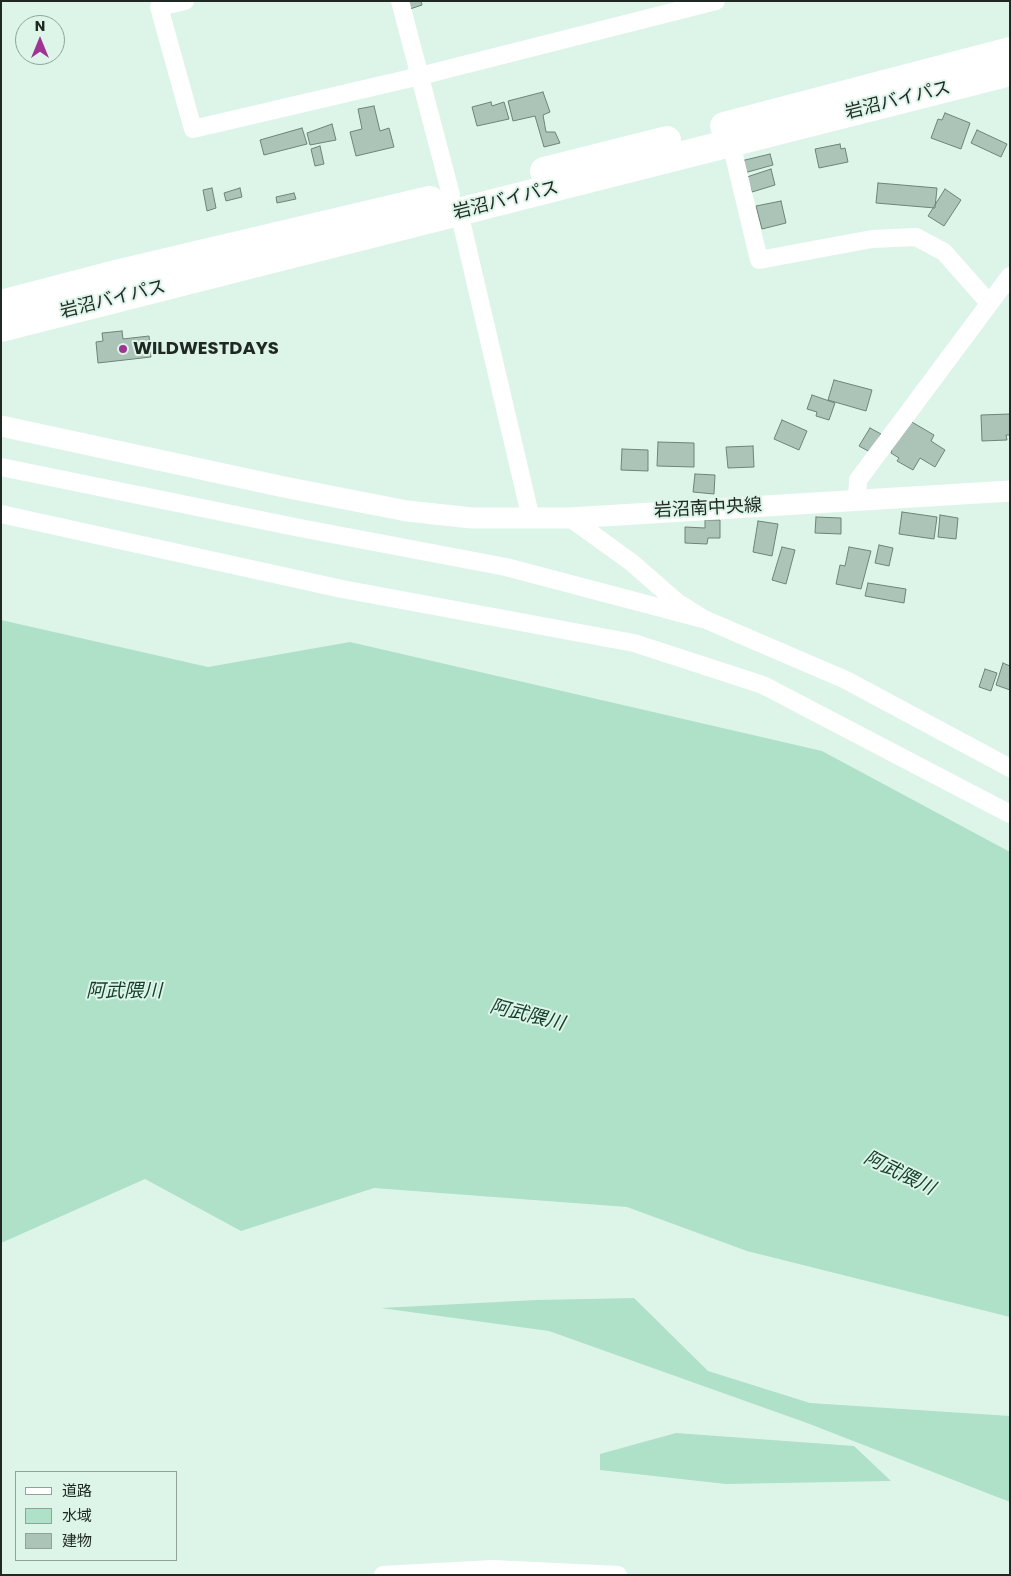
<!DOCTYPE html>
<meta charset="utf-8">
<style>
body{margin:0}
#map{position:relative;width:1011px;height:1576px;overflow:hidden;background:#ddf5e8;font-family:Poppins,"Noto Sans JP",sans-serif}
canvas{display:block}
.frame{position:absolute;inset:0;border:2px solid #1f2823;pointer-events:none}
.legend{position:absolute;left:15px;top:1471px;width:162px;height:90px;box-sizing:border-box;background:#ddf5e8;border:1px solid #91a399;margin:0;padding:6px 9px;list-style:none;font-size:15px;color:#1f2823}
.legend li{display:flex;align-items:center;gap:10px;height:25px}
.legend b{width:25px;border:1px solid #91a399}
.north{position:absolute;left:15px;top:15px;width:50px;height:50px;box-sizing:border-box;background:#ddf5e8;border:1px solid #91a399;border-radius:50%;rotate:0deg;font-size:14px;font-weight:700;line-height:20px;text-align:center;color:#1f2823}
.north::after{content:'';display:block;margin:auto;width:18px;height:22px;background:#9f3495;clip-path:polygon(50% 0,100% 100%,50% 72%,0 100%)}
</style>
<div id="map">
<canvas width="1011" height="1576"></canvas>
<div class="frame"></div>
<ul class="legend">
<li><b style="height:6px;background:#fff"></b>道路</li>
<li><b style="height:14px;background:#afe0c8"></b>水域</li>
<li><b style="height:14px;background:#acc3b7"></b>建物</li>
</ul>
<div class="north">N</div>
</div>
<script>
const ctx = document.querySelector('canvas').getContext('2d');
ctx.lineJoin = 'round';
function fill(path, color) { ctx.fillStyle = color; ctx.fill(path, 'evenodd'); }
const shape = rows => new Path2D(rows.map(r => 'M' + r).join(''));
function strokePath(path, color, width, dash) { ctx.strokeStyle = color; ctx.lineWidth = width; ctx.lineCap = dash ? 'butt' : 'round'; ctx.setLineDash(dash || []); ctx.stroke(path); }
function label(font, color, halo, rows, align = 'center') {
  ctx.font = font + ' Poppins,"Noto Sans JP",sans-serif'; ctx.lineWidth = 4; ctx.setLineDash([]); ctx.textBaseline = 'middle'; ctx.strokeStyle = halo; ctx.fillStyle = color; for (const [text, x, y, turn = 0] of rows) {
    ctx.save(); ctx.translate(x, y); ctx.rotate((+turn || 0) * Math.PI / 180); ctx.textAlign = isNaN(turn) ? turn : align; if (halo) ctx.strokeText(text, 0, 0); ctx.fillText(text, 0, 0); ctx.restore();
  }
}
fill(shape([
 [1,620,208,667,350,642,822,751,1010,852,1010,1317,747,1251,627,1207,374,1188,241,1231,145,1179,1,1243],
 [634,1298,708,1371,810,1403,1010,1416,1010,1502,807,1423,549,1331,381,1308,537,1300],
 [676,1433,854,1446,891,1481,726,1484,600,1470,600,1454]
]), '#afe0c8');
const building = shape([
 [408,1,421,1,422,5,410,9,408,1],
 [543,92,550,112,543,115,546,132,555,132,560,143,544,147,535,116,513,121,508,101,543,92],
 [491,102,492,106,504,102,509,119,477,126,472,107,491,102],
 [374,106,380,131,389,128,394,147,356,156,350,132,362,129,358,109,374,106],
 [945,113,970,123,961,149,931,138,938,119,942,120,945,113],
 [332,124,336,140,310,145,307,133,332,124],
 [302,128,307,144,264,155,260,140,302,128],
 [977,130,1007,144,1001,157,971,143,977,130],
 [840,144,841,149,845,148,848,162,819,168,815,149,840,144],
 [320,146,324,164,315,166,311,149,320,146],
 [770,154,773,165,744,173,741,161,770,154],
 [771,169,775,185,752,192,747,177,771,169],
 [878,183,937,188,935,208,876,203,878,183],
 [212,188,216,208,207,211,203,190,212,188],
 [240,188,242,197,226,201,224,193,240,188],
 [945,189,961,200,944,226,928,216,945,189],
 [294,193,296,199,277,203,276,197,294,193],
 [781,201,786,223,762,229,756,206,781,201],
 [122,331,123,339,149,336,151,357,98,363,96,342,103,341,102,333,122,331],
 [834,380,872,390,866,411,828,400,834,380],
 [812,395,835,403,829,420,816,416,817,412,807,409,812,395],
 [1010,414,1010,435,1006,435,1007,440,982,441,981,415,1010,414],
 [905,418,934,435,931,441,945,450,935,467,920,458,913,470,897,461,899,458,891,453,892,451,890,450,905,418],
 [782,420,807,431,799,450,774,439,782,420],
 [870,428,881,434,870,452,859,446,870,428],
 [658,442,694,443,694,467,657,466,658,442],
 [753,446,754,467,728,468,726,447,753,446],
 [622,449,648,450,648,471,621,470,622,449],
 [695,474,715,475,714,494,693,492,695,474],
 [902,512,937,517,934,539,899,534,902,512],
 [940,515,958,518,956,539,938,537,940,515],
 [816,517,841,518,841,534,815,533,816,517],
 [705,520,720,520,720,538,708,538,707,544,685,543,685,527,705,528,705,520],
 [758,521,778,524,772,556,753,552,758,521],
 [879,545,893,548,889,566,875,563,879,545],
 [782,547,795,550,786,584,772,580,782,547],
 [849,547,871,551,861,589,836,584,840,565,845,566,849,547],
 [868,583,906,589,904,603,865,596,868,583],
 [1003,663,1010,666,1010,690,996,685,1003,663],
 [985,669,997,673,991,691,979,687,985,669]
]);
fill(building, '#acc3b7');
strokePath(building, '#6d8377', 1);
strokePath(shape([
 [185,1,159,7,193,129,420,76,716,1],
 [400,1,451,195],
 [731,143,759,260,872,239,916,237,944,252,989,303],
 [459,212,531,519],
 [1,467,300,528,506,567,703,619],
 [857,500,858,480,1010,276],
 [1,514,342,589,634,643,763,685,1010,814],
 [570,518,631,562,677,602,704,619,846,680,1010,768],
 [383,1575,492,1569,618,1575]
]), '#fff', 18);
strokePath(shape([
 [1,426,284,487,407,511,472,518,570,518,1010,491]
]), '#fff', 21);
strokePath(shape([
 [724,126,1010,51],
 [544,171,667,140],
 [1,304,112,275,430,200],
 [1,328,1010,72]
]), '#fff', 28);
for (const [x, y, r, color] of [
 [123,349,5,"#9f3495"]
]) { const dot = new Path2D(); dot.arc(x, y, r, 0, 2 * Math.PI); ctx.fillStyle = color; ctx.fill(dot); strokePath(dot, '#ddf5e8', 2); }
label('18px', '#1f2823', '#ddf5e8', [
 ["岩沼バイパス",898,101,-14],
 ["岩沼バイパス",506,201,-14],
 ["岩沼バイパス",113,300,-14],
 ["岩沼南中央線",708,509,-3]
]);
label('bold 18px', '#1f2823', '#ddf5e8', [
 ["WILDWESTDAYS",133,349]
], 'left');
label('italic 19px', '#143d2c', '#ddf5e8', [
 ["阿武隈川",124,992],
 ["阿武隈川",527,1016,14],
 ["阿武隈川",899,1174,26]
]);
</script>
